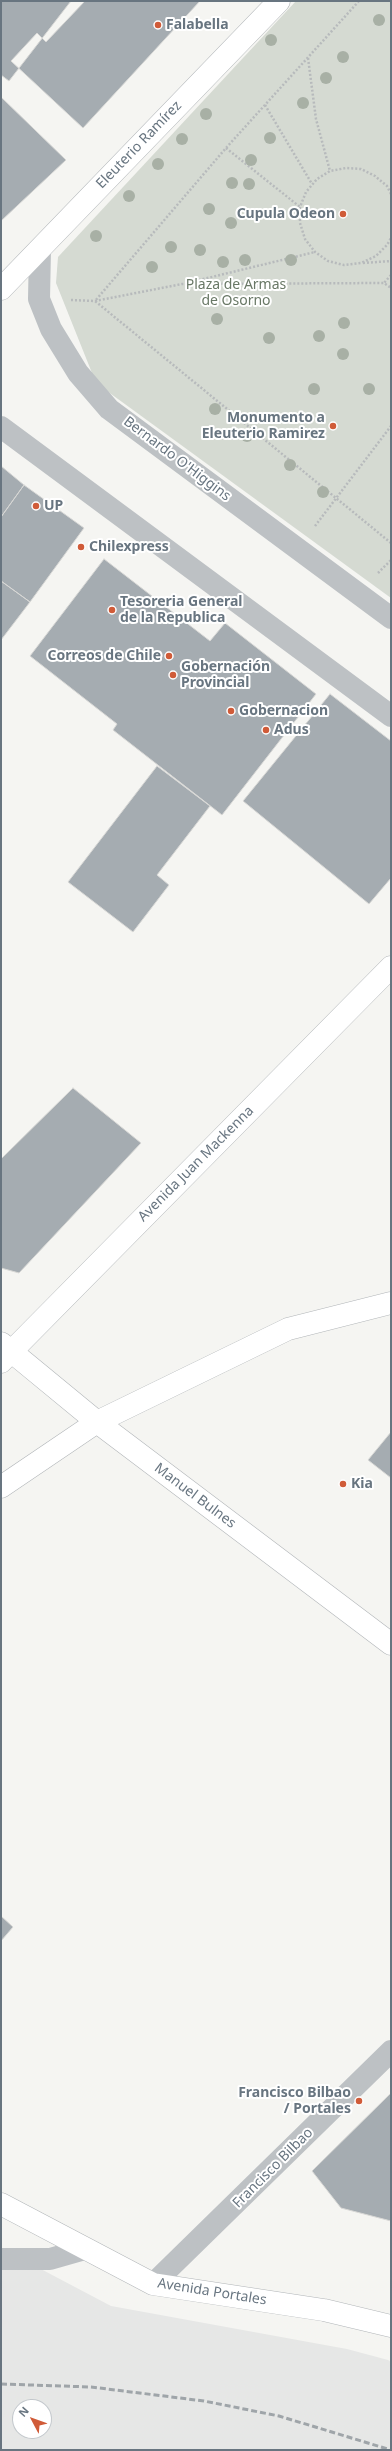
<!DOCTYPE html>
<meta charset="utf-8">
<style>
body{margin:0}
#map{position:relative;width:392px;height:2451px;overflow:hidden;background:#f5f5f2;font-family:"Noto Sans",sans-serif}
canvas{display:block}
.frame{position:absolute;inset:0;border:2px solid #687580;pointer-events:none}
.north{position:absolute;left:12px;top:2399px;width:40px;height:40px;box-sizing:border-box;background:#fff;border:1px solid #c3c8cc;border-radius:50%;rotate:311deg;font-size:11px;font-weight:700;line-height:16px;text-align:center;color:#687580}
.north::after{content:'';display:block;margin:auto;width:14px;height:18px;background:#d05b38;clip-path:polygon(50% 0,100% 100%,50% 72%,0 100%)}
</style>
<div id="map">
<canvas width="392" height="2451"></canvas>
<div class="frame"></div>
<div class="north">N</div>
</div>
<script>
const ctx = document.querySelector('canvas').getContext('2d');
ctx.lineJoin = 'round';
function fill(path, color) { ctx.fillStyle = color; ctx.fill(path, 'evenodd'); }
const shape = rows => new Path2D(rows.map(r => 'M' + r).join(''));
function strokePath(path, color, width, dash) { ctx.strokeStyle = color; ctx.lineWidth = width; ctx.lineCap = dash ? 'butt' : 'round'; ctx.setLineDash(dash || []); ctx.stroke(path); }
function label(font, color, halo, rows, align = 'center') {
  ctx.font = font + ' "Noto Sans",sans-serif'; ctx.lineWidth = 4; ctx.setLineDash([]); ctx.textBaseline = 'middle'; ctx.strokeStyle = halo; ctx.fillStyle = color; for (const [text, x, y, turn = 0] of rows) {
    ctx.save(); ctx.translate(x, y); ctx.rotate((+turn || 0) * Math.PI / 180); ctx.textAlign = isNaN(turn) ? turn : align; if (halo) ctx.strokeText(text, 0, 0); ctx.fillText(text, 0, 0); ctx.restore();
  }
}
fill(shape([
 [1,2248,111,2306,347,2349,388,2360,391,2362,391,2450,1,2450],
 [20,2407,44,2407,44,2431,20,2431]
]), '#e6e7e6');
fill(shape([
 [296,1,391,1,391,598,96,383,56,283,58,257]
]), '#d5dad2');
const building = shape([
 [1,1,71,1,9,81,1,75,1,1],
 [85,1,200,1,83,128,11,61,37,33,46,42,85,1],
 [1,97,66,160,1,221,1,97],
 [1,466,24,485,1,517,1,466],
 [24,485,84,528,30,602,1,581,1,517,24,485],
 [104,559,210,641,225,623,316,694,222,815,113,730,117,724,30,656,104,559],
 [1,581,30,602,1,640,1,581],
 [330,694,391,741,391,878,369,904,243,801,330,694],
 [157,766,210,806,157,875,169,885,133,932,68,882,157,766],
 [73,1088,141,1143,19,1273,1,1268,1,1159,73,1088],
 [391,1432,391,1478,368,1460,391,1432],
 [1,1916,13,1927,1,1941,1,1916],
 [391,2093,391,2221,341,2208,312,2171,391,2093]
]);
fill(building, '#a5acb1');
strokePath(building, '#d7d7d5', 1);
const major = shape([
 [1,289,279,1],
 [1,1343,97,1422,391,1644],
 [1,1362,391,967],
 [1,1487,97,1422,288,1329,391,1303],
 [1,2204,153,2284,324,2310,391,2326]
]);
strokePath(major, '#b1b5b8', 23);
strokePath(shape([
 [359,1,226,148,95,301,391,543],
 [308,58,316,119,330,171],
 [265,105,312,184],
 [226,148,300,207],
 [391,194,387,186,375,176,361,169,346,168,330,171,317,179,306,192,300,207,300,223,305,239,315,252,328,261,344,265,361,263,376,256,387,245,391,238],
 [363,263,391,261],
 [391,275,384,283,391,288],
 [187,283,315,252],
 [71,300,95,301,182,284,384,283],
 [315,526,391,426],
 [378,573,391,560]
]), '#b7babc', 2.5, [2, 2]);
strokePath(shape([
 [40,249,39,299,51,329,78,373,109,409,391,618],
 [1,427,391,716],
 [1,2259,50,2259,85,2249],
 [153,2284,391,2051]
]), '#bdc1c4', 22);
strokePath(major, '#fff', 22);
strokePath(shape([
 [1,2384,91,2387,204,2401,279,2416,391,2450]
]), '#9fa5a9', 3, [6, 3]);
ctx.fillStyle = '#a8b0a5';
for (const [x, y] of [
 [379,20],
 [271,40],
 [343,57],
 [326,78],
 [303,103],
 [206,114],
 [270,138],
 [182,139],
 [251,160],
 [158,164],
 [232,183],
 [249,184],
 [129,196],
 [209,209],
 [231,223],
 [96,236],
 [171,247],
 [200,250],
 [245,260],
 [291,260],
 [223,262],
 [152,267],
 [217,319],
 [344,323],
 [319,336],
 [269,338],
 [343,354],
 [314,389],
 [369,389],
 [215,409],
 [247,436],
 [290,465],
 [323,492]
]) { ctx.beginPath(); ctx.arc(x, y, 6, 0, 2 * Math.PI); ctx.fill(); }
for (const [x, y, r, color] of [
 [158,25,4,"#d05b38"],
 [343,214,4,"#d05b38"],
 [333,426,4,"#d05b38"],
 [36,506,4,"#d05b38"],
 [81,547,4,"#d05b38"],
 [112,610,4,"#d05b38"],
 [169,656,4,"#d05b38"],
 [173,675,4,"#d05b38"],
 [231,711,4,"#d05b38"],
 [266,730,4,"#d05b38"],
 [343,1484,4,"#d05b38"],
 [359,2101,4,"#d05b38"]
]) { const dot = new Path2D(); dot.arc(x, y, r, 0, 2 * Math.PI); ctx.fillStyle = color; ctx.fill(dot); strokePath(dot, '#fff', 1.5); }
label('bold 14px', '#687580', '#fff', [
 ["Falabella",166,25],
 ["Cupula Odeon",335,214,"right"],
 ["Monumento a",325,418,"right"],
 ["Eleuterio Ramirez",325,434,"right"],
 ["UP",44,506],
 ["Chilexpress",89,547],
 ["Tesoreria General",120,602],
 ["de la Republica",120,618],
 ["Correos de Chile",161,656,"right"],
 ["Gobernación",181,667],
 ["Provincial",181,683],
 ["Gobernacion",239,711],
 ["Adus",274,730],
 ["Kia",351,1484],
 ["Francisco Bilbao",351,2093,"right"],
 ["/ Portales",351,2109,"right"]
], 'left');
label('14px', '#687580', '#fff', [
 ["Eleuterio Ramírez",139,145,-46],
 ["Bernardo O'Higgins",177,459,37],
 ["Avenida Juan Mackenna",196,1164,-45],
 ["Manuel Bulnes",195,1496,37],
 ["Francisco Bilbao",273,2168,-45],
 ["Avenida Portales",212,2292,9]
]);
label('14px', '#697866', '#fff', [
 ["Plaza de Armas",236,285],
 ["de Osorno",236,301]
]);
</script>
